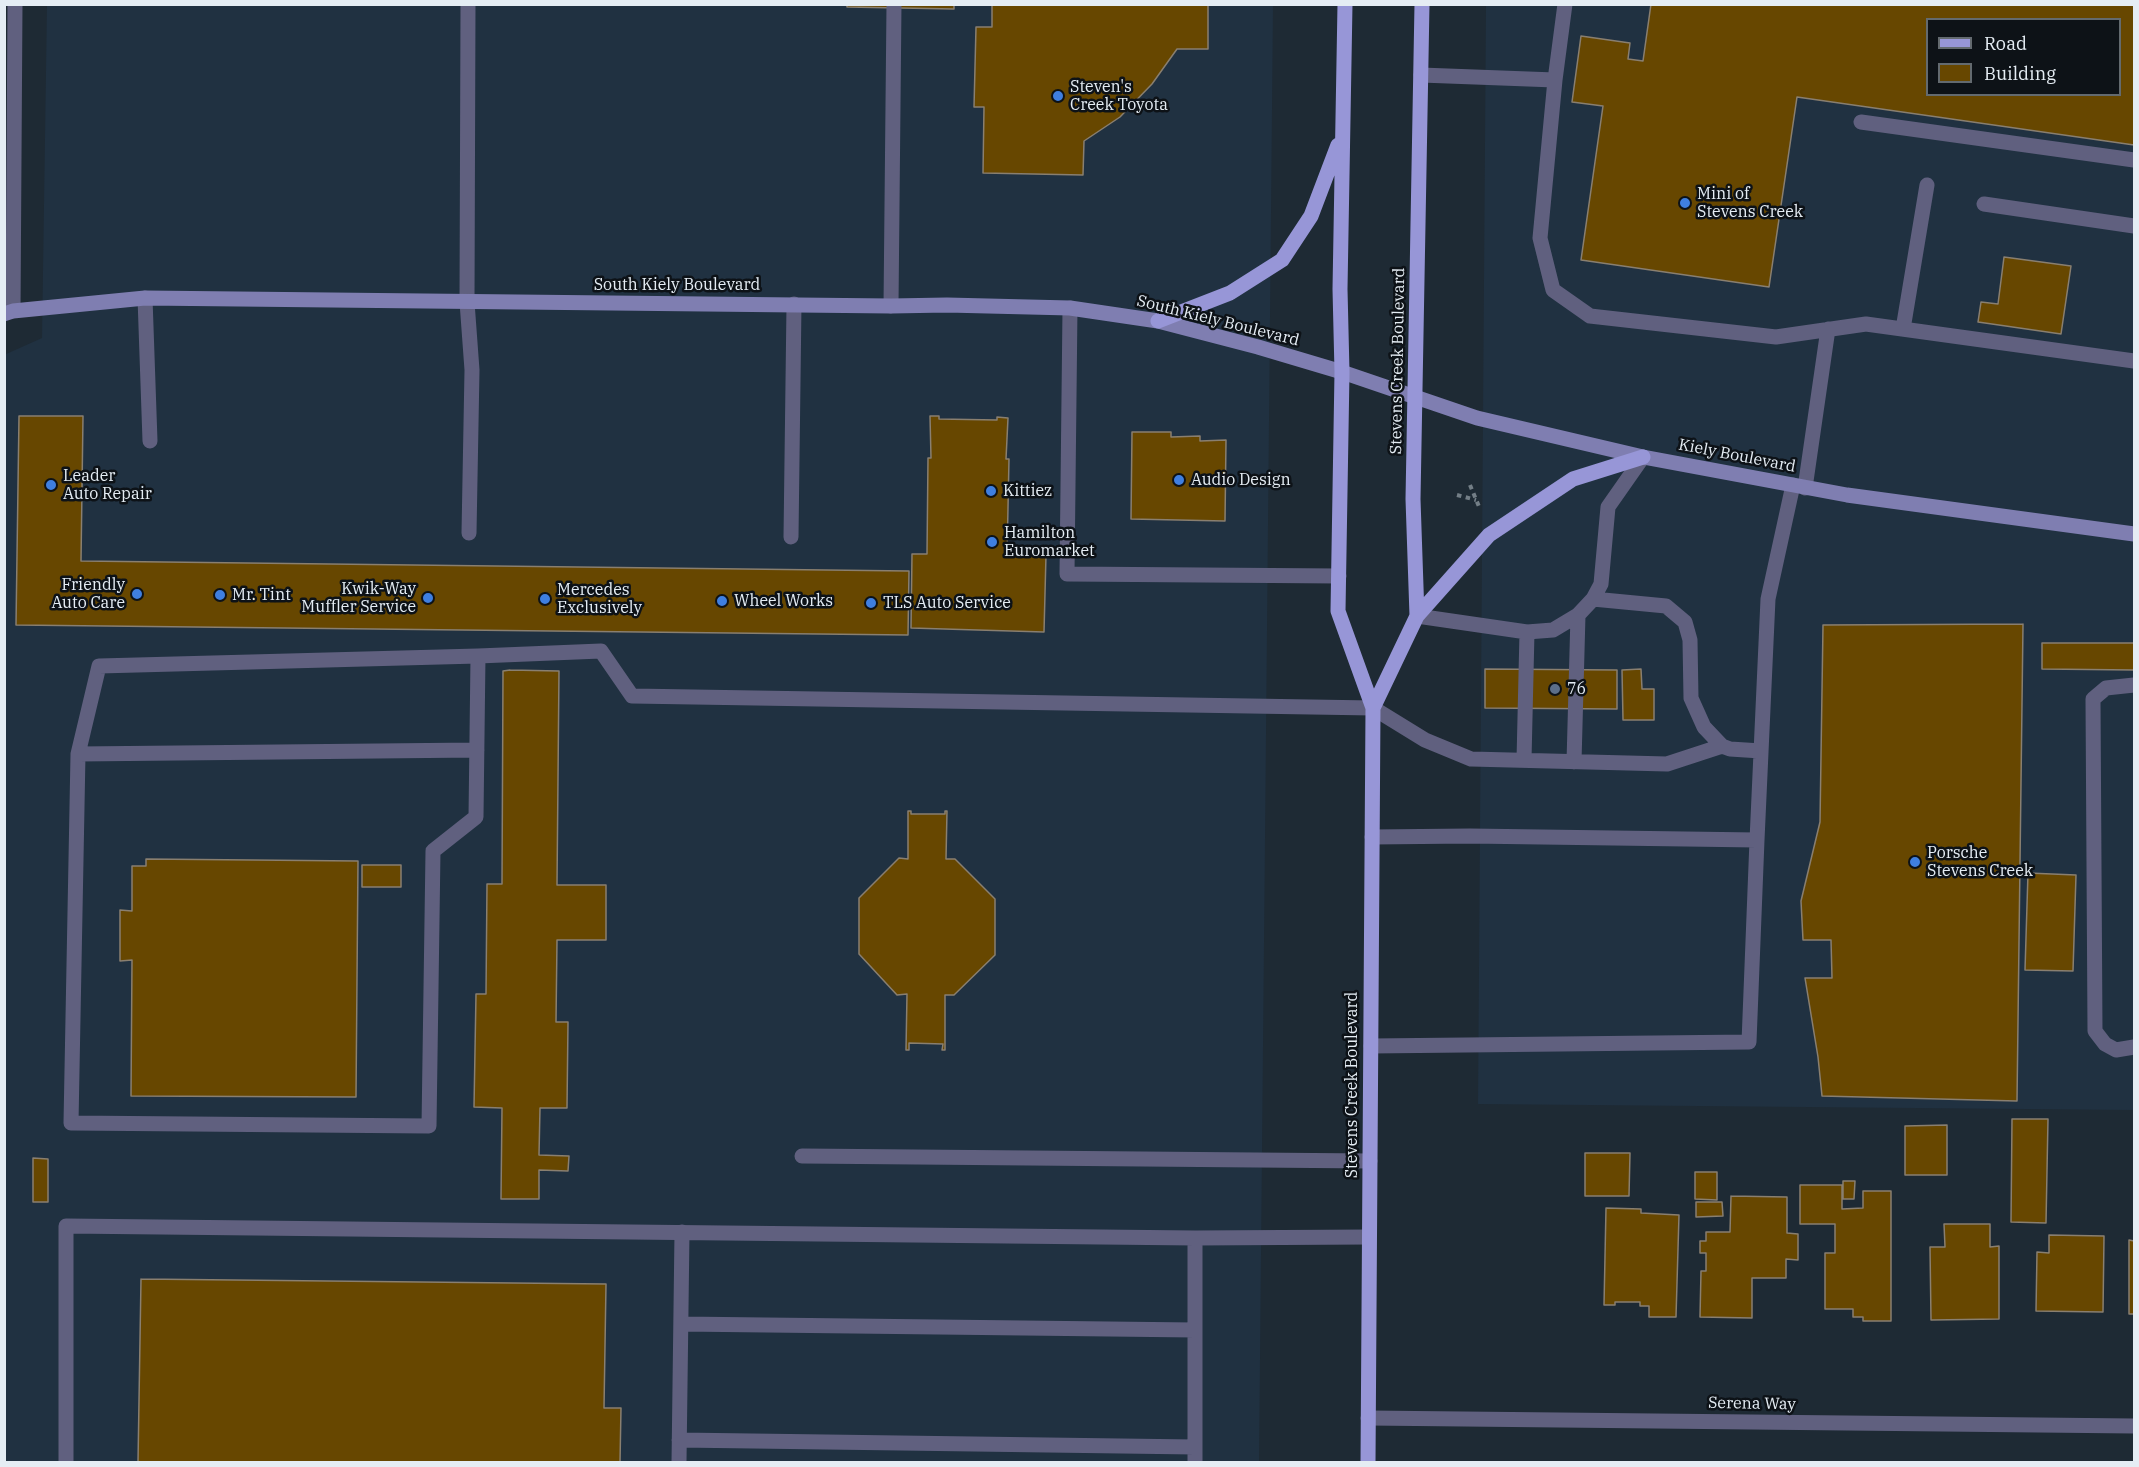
<!DOCTYPE html>
<style>
body{margin:0}
#map{position:relative;width:2139px;height:1467px;overflow:hidden;background:#1e2a34;font-family:"IBM Plex Serif",serif}
canvas{display:block}
.frame{position:absolute;inset:0;border:6px solid #e5edf4;pointer-events:none}
.legend{position:absolute;left:1926px;top:18px;width:195px;height:78px;box-sizing:border-box;background:#0d1217;border:2px solid #636a6f;margin:0;padding:8px 10px;list-style:none;font-size:18px;color:#e5edf4}
.legend li{display:flex;align-items:center;gap:12px;height:30px}
.legend b{width:30px;border:2px solid #636a6f}
</style>
<div id="map">
<canvas width="2139" height="1467"></canvas>
<div class="frame"></div>
<ul class="legend">
<li><b style="height:8px;background:#9796d7"></b>Road</li>
<li><b style="height:16px;background:#674700"></b>Building</li>
</ul>
</div>
<script>
const ctx = document.querySelector('canvas').getContext('2d');
ctx.lineJoin = 'round';
function fill(path, color) { ctx.fillStyle = color; ctx.fill(path, 'evenodd'); }
const shape = rows => new Path2D(rows.map(r => 'M' + r).join(''));
function strokePath(path, color, width, dash) { ctx.strokeStyle = color; ctx.lineWidth = width; ctx.lineCap = dash ? 'butt' : 'round'; ctx.setLineDash(dash || []); ctx.stroke(path); }
function label(font, color, halo, rows, align = 'center') {
  ctx.font = font + ' "IBM Plex Serif",serif'; ctx.lineWidth = 5; ctx.setLineDash([]); ctx.textBaseline = 'middle'; ctx.strokeStyle = halo; ctx.fillStyle = color; for (const [text, x, y, turn = 0] of rows) {
    ctx.save(); ctx.translate(x, y); ctx.rotate((+turn || 0) * Math.PI / 180); ctx.textAlign = isNaN(turn) ? turn : align; if (halo) ctx.strokeText(text, 0, 0); ctx.fillText(text, 0, 0); ctx.restore();
  }
}
fill(shape([
 [47,5,1273,5,1259,1462,5,1462,4,355,42,338],
 [1486,5,2134,5,2134,1110,1478,1104],
 [1928,20,2120,20,2120,94,1928,94]
]), '#203141');
const building = shape([
 [847,4,954,4,954,9,847,7,847,4],
 [992,4,1208,4,1208,49,1177,49,1152,84,1120,117,1084,141,1083,175,983,173,984,107,974,107,976,27,992,27,992,4],
 [1651,4,2134,4,2134,145,1797,97,1769,287,1581,260,1603,106,1572,102,1581,36,1630,43,1628,59,1643,61,1651,4],
 [1928,20,2120,20,2120,94,1928,94,1928,20],
 [2004,257,2071,266,2061,334,1978,322,1981,302,1998,304,2004,257],
 [19,416,83,416,81,561,909,571,908,635,16,625,19,416],
 [930,416,939,416,939,419,997,420,997,417,1008,418,1006,459,1009,459,1007,556,1046,555,1044,632,911,628,912,554,927,554,928,458,931,458,930,416],
 [1132,432,1171,432,1171,437,1200,436,1200,441,1226,440,1225,521,1131,519,1132,432],
 [2023,624,2017,1101,1822,1096,1818,1057,1805,978,1832,978,1831,940,1803,940,1801,901,1820,822,1823,625,2023,624],
 [2042,643,2134,643,2134,670,2042,669,2042,643],
 [1485,669,1617,670,1617,709,1485,708,1485,669],
 [1641,669,1642,689,1654,689,1654,720,1623,720,1622,670,1641,669],
 [510,670,559,671,557,885,606,885,606,940,557,940,556,1022,568,1022,567,1108,540,1108,539,1155,569,1156,568,1171,539,1170,539,1199,501,1199,502,1108,474,1107,476,994,486,994,487,884,502,884,503,671,510,670],
 [908,811,911,811,911,814,945,814,945,811,947,811,946,859,955,859,995,899,995,955,954,995,945,995,945,1050,942,1050,943,1044,909,1043,909,1050,906,1050,907,994,897,995,859,954,859,898,899,858,908,859,908,811],
 [146,859,358,861,356,1097,131,1096,132,960,120,961,120,910,132,911,132,866,146,866,146,859],
 [362,865,401,865,401,887,362,887,362,865],
 [2028,873,2076,875,2073,971,2025,970,2028,873],
 [2012,1119,2048,1119,2046,1223,2011,1222,2012,1119],
 [1947,1125,1947,1175,1905,1175,1905,1126,1947,1125],
 [1585,1153,1630,1153,1629,1196,1585,1196,1585,1153],
 [33,1158,48,1159,48,1202,33,1202,33,1158],
 [1695,1172,1717,1172,1717,1200,1695,1199,1695,1172],
 [1843,1181,1855,1181,1854,1199,1843,1199,1843,1181],
 [1800,1185,1842,1185,1842,1209,1863,1208,1863,1191,1891,1191,1891,1321,1863,1321,1863,1317,1853,1317,1853,1309,1825,1309,1825,1253,1835,1253,1835,1224,1800,1224,1800,1185],
 [1731,1196,1787,1197,1787,1233,1798,1234,1798,1260,1786,1259,1786,1278,1752,1278,1752,1318,1700,1317,1701,1271,1706,1271,1706,1253,1700,1253,1700,1241,1706,1241,1706,1232,1730,1232,1731,1196],
 [1696,1202,1722,1202,1723,1216,1696,1217,1696,1202],
 [1606,1208,1641,1209,1641,1213,1679,1215,1676,1317,1649,1317,1649,1306,1640,1306,1640,1302,1615,1302,1615,1305,1604,1305,1606,1208],
 [1944,1224,1990,1224,1990,1247,1999,1246,1999,1319,1931,1320,1930,1247,1945,1247,1944,1224],
 [2049,1235,2104,1236,2103,1312,2036,1311,2037,1252,2049,1253,2049,1235],
 [2129,1240,2134,1241,2134,1314,2129,1314,2129,1240],
 [141,1279,606,1284,604,1408,621,1408,620,1462,138,1462,141,1279]
]);
fill(building, '#674700');
strokePath(building, '#897f70', 1.5);
strokePath(shape([
 [1470,485,1480,509],
 [1457,495,1476,500]
]), '#737e86', 4, [4.5, 4.5]);
strokePath(shape([
 [468,4,467,302,472,370,469,533],
 [1565,4,1555,80,1540,238,1553,290,1590,316,1776,337,1866,324,2134,361],
 [1421,75,1555,80],
 [1861,122,2134,160],
 [1984,204,2134,226],
 [145,298,150,441],
 [891,306,894,4],
 [1070,308,1067,574,1339,576],
 [1903,329,1927,185],
 [1805,488,1828,329],
 [791,537,794,304],
 [1593,599,1666,606,1685,622,1690,640,1691,698,1704,727,1722,746,1730,749,1761,751],
 [1417,616,1527,632,1553,630,1578,615,1593,599,1601,584,1608,507,1643,457],
 [478,656,476,817,433,851,429,1126,71,1123,78,754,99,666,478,656,601,651,632,696,1373,708,1425,740,1471,759,1667,764,1722,746],
 [2134,685,2106,688,2093,699,2095,1031,2105,1044,2116,1050,2134,1047],
 [78,754,477,750],
 [1524,760,1527,632],
 [1574,762,1578,615],
 [1372,837,1470,836,1757,840,1768,599,1793,485],
 [1371,1046,1749,1042,1757,840],
 [802,1156,1370,1161],
 [1195,1238,1195,1462],
 [681,1324,1195,1330],
 [679,1440,1195,1447],
 [66,1462,66,1226,1195,1238,1369,1237],
 [679,1462,682,1232]
]), '#60607f', 15);
strokePath(shape([
 [1368,1418,2134,1426]
]), '#60607f', 15);
strokePath(shape([
 [13,311,15,4]
]), '#60607f', 15);
strokePath(shape([
 [4,314,13,311,145,298,891,306,947,305,1070,308,1158,321,1258,347,1342,372,1477,418,1643,457,1847,495,2134,534]
]), '#7f7eb1', 15);
strokePath(shape([
 [1345,4,1340,289,1342,372,1338,611,1373,708,1368,1462],
 [1158,321,1230,293,1282,260,1311,216,1338,145],
 [1417,616,1489,535,1573,479,1643,457],
 [1373,708,1417,616,1413,499,1422,4]
]), '#9796d7', 15);
for (const [x, y, r, color] of [
 [1058,96,6,"#3f7fe0"],
 [1685,203,6,"#3f7fe0"],
 [1179,480,6,"#3f7fe0"],
 [51,485,6,"#3f7fe0"],
 [991,491,6,"#3f7fe0"],
 [992,542,6,"#3f7fe0"],
 [137,594,6,"#3f7fe0"],
 [220,595,6,"#3f7fe0"],
 [428,598,6,"#3f7fe0"],
 [545,599,6,"#3f7fe0"],
 [722,601,6,"#3f7fe0"],
 [871,603,6,"#3f7fe0"],
 [1555,689,6,"#5c6f8a"],
 [1915,862,6,"#3f7fe0"]
]) { const dot = new Path2D(); dot.arc(x, y, r, 0, 2 * Math.PI); ctx.fillStyle = color; ctx.fill(dot); strokePath(dot, '#0d1217', 2); }
label('16px', '#e5edf4', '#0d1217', [
 ["Steven's",1070,87],
 ["Creek Toyota",1070,105],
 ["Mini of",1697,194],
 ["Stevens Creek",1697,212],
 ["Leader",63,476],
 ["Auto Repair",63,494],
 ["Audio Design",1191,480],
 ["Kittiez",1003,491],
 ["Hamilton",1004,533],
 ["Euromarket",1004,551],
 ["Friendly",125,585,"right"],
 ["Auto Care",125,603,"right"],
 ["Kwik-Way",416,589,"right"],
 ["Muffler Service",416,607,"right"],
 ["Mercedes",557,590],
 ["Exclusively",557,608],
 ["Mr. Tint",232,595],
 ["Wheel Works",734,601],
 ["TLS Auto Service",883,603],
 ["76",1567,689],
 ["Porsche",1927,853],
 ["Stevens Creek",1927,871]
], 'left');
label('16px', '#e5edf4', '#0d1217', [
 ["South Kiely Boulevard",677,285],
 ["South Kiely Boulevard",1218,321,14],
 ["Stevens Creek Boulevard",1398,361,-89],
 ["Kiely Boulevard",1737,456,11],
 ["Stevens Creek Boulevard",1352,1085,-90],
 ["Serena Way",1752,1404,1]
]);
</script>
